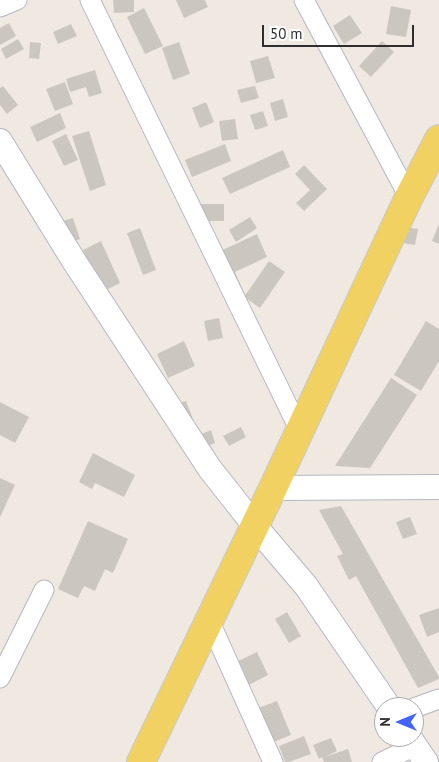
<!DOCTYPE html>
<style>
body{margin:0}
#map{position:relative;width:439px;height:762px;overflow:hidden;background:#efe9e1;font-family:"PT Sans",sans-serif}
canvas{display:block}
.north{position:absolute;left:374px;top:697px;width:50px;height:50px;box-sizing:border-box;background:#fff;border:1px solid #ababab;border-radius:50%;rotate:270deg;font-size:14px;font-weight:700;line-height:20px;text-align:center;color:#2e2e2e}
.north::after{content:'';display:block;margin:auto;width:18px;height:22px;background:#4264fb;clip-path:polygon(50% 0,100% 100%,50% 72%,0 100%)}
.scale{position:absolute;left:262px;top:25px;width:152px;height:22px;box-sizing:border-box;border:2px solid #2e2e2e;border-top:0;padding-left:6px;font-size:15px;line-height:18px;white-space:nowrap;color:#2e2e2e;-webkit-text-stroke:4px #fff;paint-order:stroke}
</style>
<div id="map">
<canvas width="439" height="762"></canvas>
<div class="north">N</div>
<div class="scale">50 m</div>
</div>
<script>
const ctx = document.querySelector('canvas').getContext('2d');
ctx.lineJoin = 'round';
function fill(path, color) { ctx.fillStyle = color; ctx.fill(path, 'evenodd'); }
const shape = rows => new Path2D(rows.map(r => 'M' + r).join(''));
function strokePath(path, color, width, dash) { ctx.strokeStyle = color; ctx.lineWidth = width; ctx.lineCap = dash ? 'butt' : 'round'; ctx.setLineDash(dash || []); ctx.stroke(path); }
fill(shape([
 [113,0,134,0,134,12,114,13],
 [176,0,205,0,208,7,184,18],
 [391,6,411,10,406,37,386,34],
 [144,8,163,46,145,54,127,17],
 [350,15,362,33,344,44,333,26],
 [9,23,16,36,0,45,0,28],
 [71,24,77,36,58,44,53,32],
 [18,39,24,49,6,59,1,49],
 [382,41,394,52,371,77,359,66],
 [30,42,41,43,39,59,29,58],
 [179,42,190,74,173,80,162,48],
 [268,56,275,78,256,83,250,61],
 [95,70,102,93,89,97,86,87,70,92,66,79],
 [65,82,73,104,55,111,46,89],
 [3,86,18,105,7,114,0,105,0,88],
 [255,86,259,98,241,103,237,90],
 [283,99,288,117,275,121,270,103],
 [206,102,214,122,200,128,192,108],
 [263,111,268,126,255,130,250,115],
 [60,113,66,128,37,142,30,127],
 [235,119,238,139,222,141,219,121],
 [89,131,106,185,90,191,72,136],
 [66,134,78,160,64,166,52,141],
 [225,144,231,161,192,177,185,160],
 [283,150,290,167,230,194,222,178],
 [304,165,327,189,304,211,296,203,310,190,295,174],
 [200,204,224,204,224,221,200,221],
 [250,217,257,228,236,242,229,230],
 [73,218,80,239,66,244,60,222],
 [439,224,439,244,432,241],
 [406,227,418,229,415,245,403,243],
 [140,228,156,270,143,275,127,233],
 [257,234,267,257,235,272,244,293,234,297,214,254],
 [101,241,120,283,102,292,83,250],
 [269,261,285,272,260,308,244,297],
 [219,318,223,338,208,341,204,321],
 [426,321,439,329,439,361,421,391,394,375],
 [184,341,195,366,168,378,157,354],
 [391,378,417,395,370,468,335,466],
 [186,401,199,435,211,430,215,443,194,451,176,404],
 [0,402,29,417,15,443,0,435],
 [241,427,246,437,229,446,223,436],
 [93,453,135,475,124,497,95,483,92,489,79,482],
 [0,478,15,485,0,517],
 [341,506,439,677,439,679,418,688,356,576,349,580,337,556,343,554,319,510],
 [410,517,417,534,403,539,396,522],
 [88,521,128,539,113,573,105,569,95,591,84,586,78,598,58,589],
 [439,608,439,632,427,637,419,615],
 [287,612,301,636,289,643,275,619],
 [257,652,268,675,243,688,232,664],
 [277,701,291,735,271,743,258,708],
 [304,736,311,754,289,762,285,762,279,746],
 [331,738,337,751,325,757,348,749,352,762,324,762,322,757,319,759,313,745]
]), '#cbc7bf');
const minor = shape([
 [90,0,300,431],
 [304,0,409,197],
 [0,7,17,0],
 [209,620,273,762],
 [0,678,44,590],
 [414,708,439,699],
 [382,762,415,746]
]);
const tertiary = shape([
 [0,141,74,261,210,469,255,526,306,586,389,707],
 [273,488,439,487],
 [409,737,426,762]
]);
const primary = shape([
 [141,762,273,488,409,197,439,139]
]);
strokePath(minor, '#b4b7c1', 21);
strokePath(tertiary, '#b4b7c1', 26);
strokePath(primary, '#c9c9c9', 30);
strokePath(minor, '#fff', 19);
strokePath(tertiary, '#fff', 24);
strokePath(primary, '#f2d163', 28);
</script>
